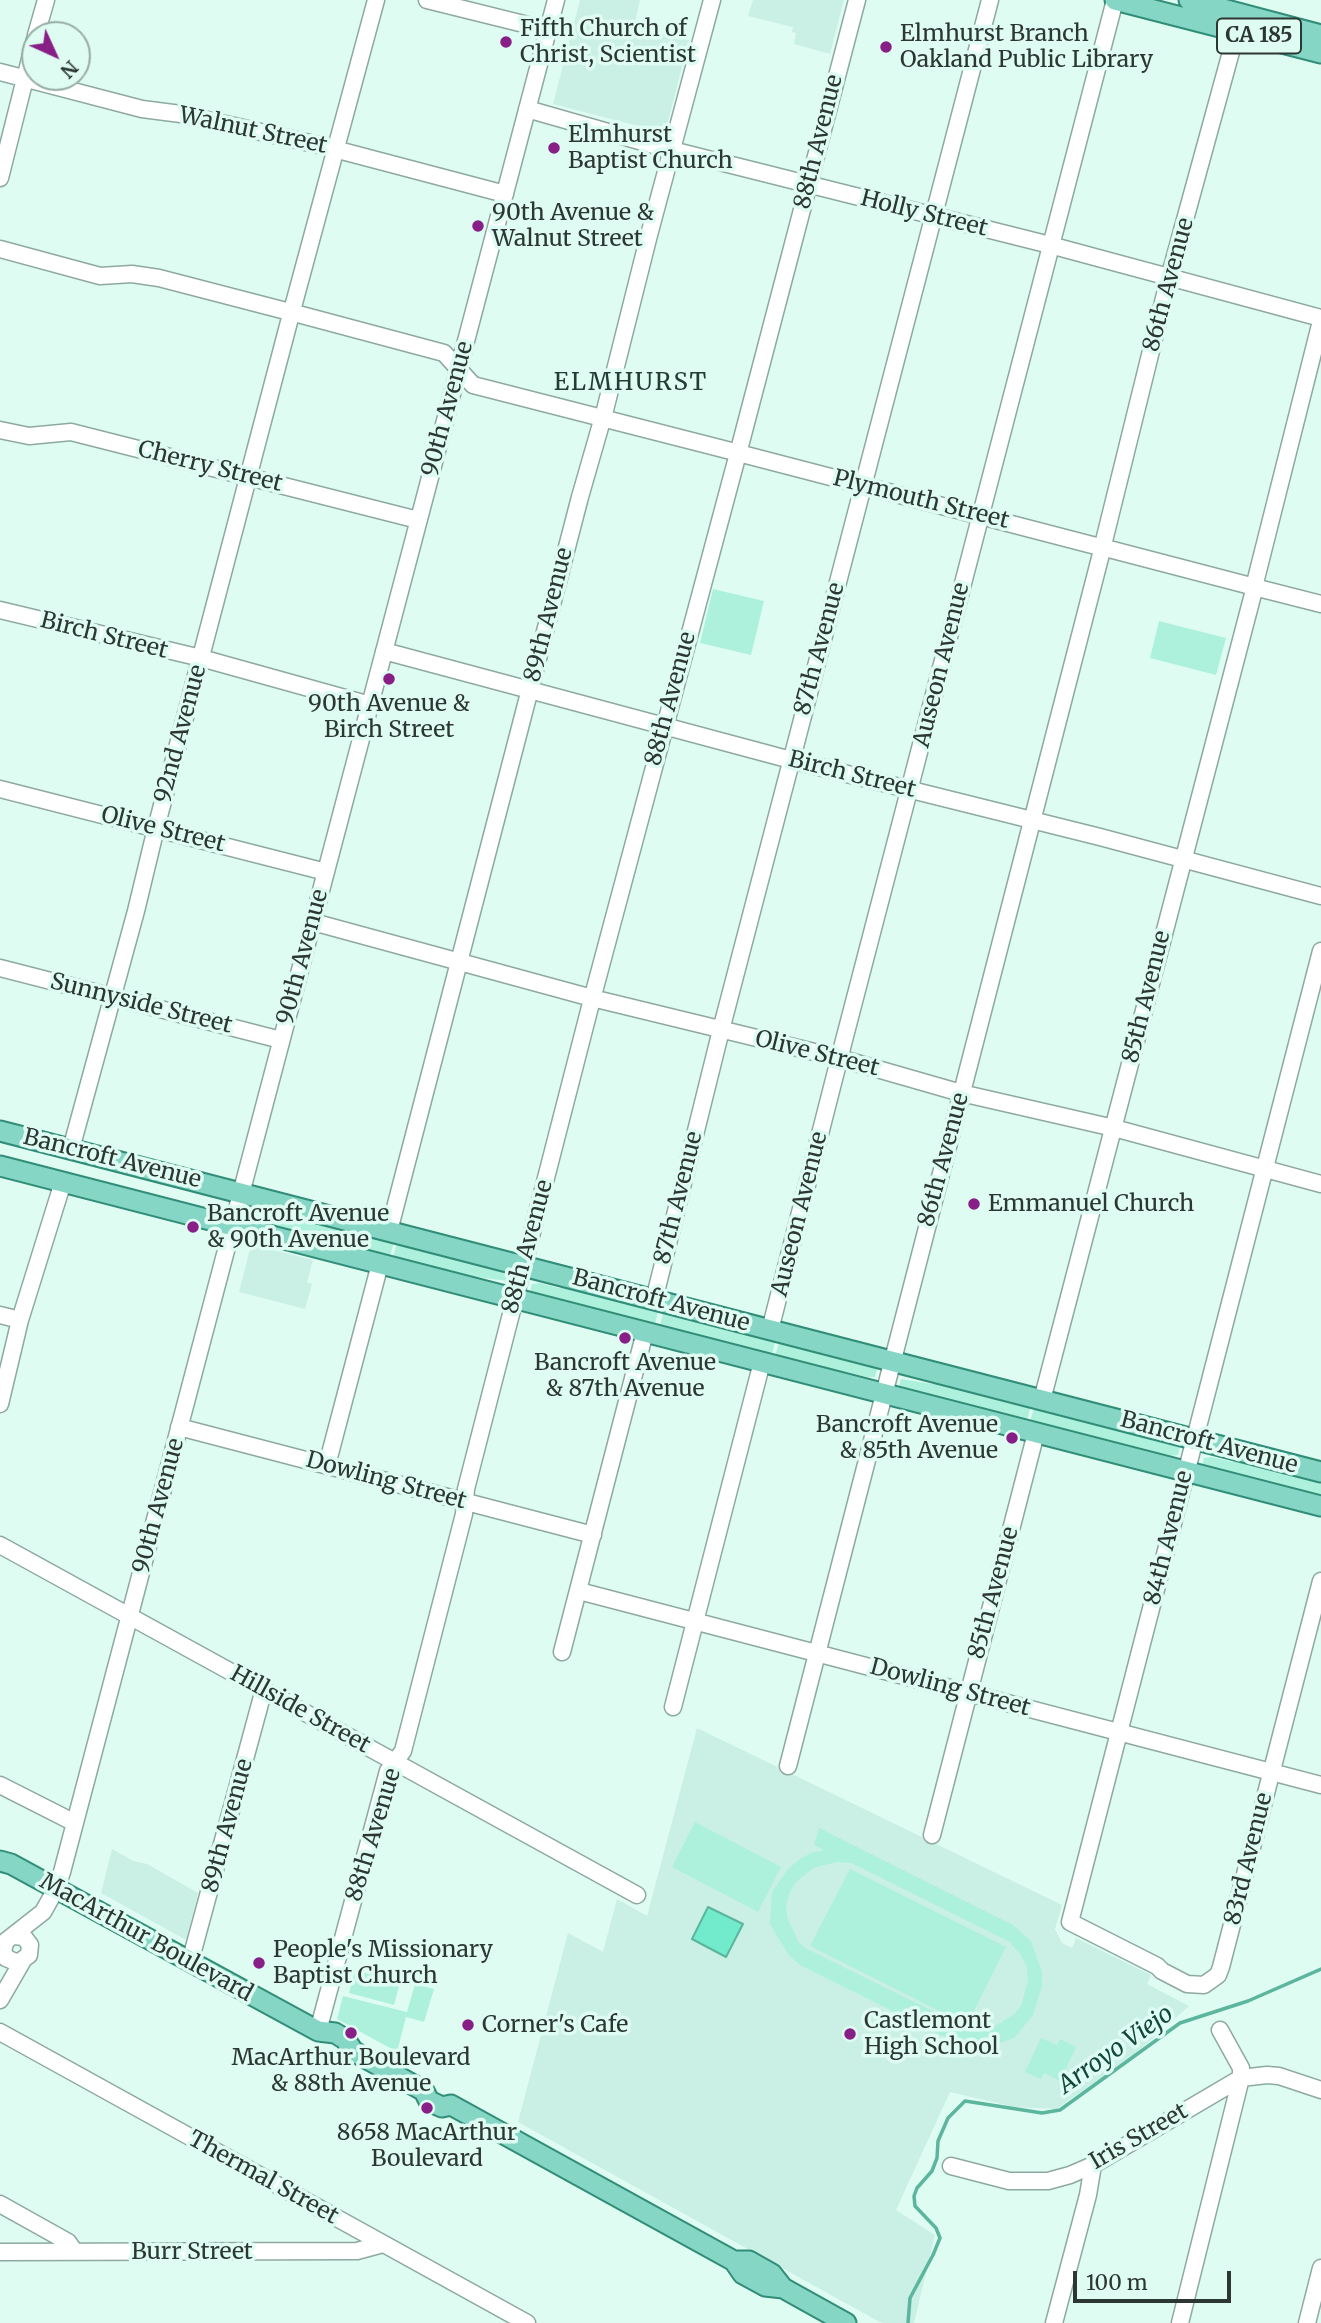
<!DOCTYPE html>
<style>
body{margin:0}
#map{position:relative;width:1321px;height:2323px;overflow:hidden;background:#dffcf3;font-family:Merriweather,serif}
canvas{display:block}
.north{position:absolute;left:21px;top:21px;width:70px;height:70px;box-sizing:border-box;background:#dffcf3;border:2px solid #97ada6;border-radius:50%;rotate:135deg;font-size:19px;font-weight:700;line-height:28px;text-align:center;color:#2c3733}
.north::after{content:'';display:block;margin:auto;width:24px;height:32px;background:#871f87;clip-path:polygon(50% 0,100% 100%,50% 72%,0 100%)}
.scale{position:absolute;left:1073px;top:2271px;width:158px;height:32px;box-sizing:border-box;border:4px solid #2c3733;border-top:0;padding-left:9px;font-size:21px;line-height:24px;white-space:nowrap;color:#2c3733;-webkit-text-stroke:5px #dffcf3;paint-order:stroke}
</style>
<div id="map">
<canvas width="1321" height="2323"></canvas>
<div class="north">N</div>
<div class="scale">100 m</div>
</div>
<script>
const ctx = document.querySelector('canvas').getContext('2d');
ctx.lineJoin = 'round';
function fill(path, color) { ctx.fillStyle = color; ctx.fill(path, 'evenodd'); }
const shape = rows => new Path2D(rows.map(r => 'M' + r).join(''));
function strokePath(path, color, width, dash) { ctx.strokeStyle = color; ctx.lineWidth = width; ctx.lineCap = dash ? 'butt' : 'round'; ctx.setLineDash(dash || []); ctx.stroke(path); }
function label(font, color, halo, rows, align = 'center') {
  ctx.font = font + ' Merriweather,serif'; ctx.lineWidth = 7; ctx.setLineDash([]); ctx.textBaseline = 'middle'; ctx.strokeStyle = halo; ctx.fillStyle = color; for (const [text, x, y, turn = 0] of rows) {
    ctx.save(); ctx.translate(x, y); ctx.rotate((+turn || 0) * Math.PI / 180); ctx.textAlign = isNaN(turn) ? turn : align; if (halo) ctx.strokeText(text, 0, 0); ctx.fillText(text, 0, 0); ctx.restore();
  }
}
fill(shape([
 [580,0,640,0,634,26,689,40,665,133,553,104],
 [753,0,844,0,830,54,794,44,796,33,792,32,793,27,748,16],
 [258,1246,313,1260,307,1282,312,1284,305,1309,239,1292,250,1249],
 [697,1728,1062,1905,1055,1929,1062,1943,1072,1948,1076,1938,1151,1975,1147,1984,1189,2006,1127,2061,1056,2109,1014,2107,950,2092,896,2210,935,2235,914,2323,883,2323,878,2321,518,2122,568,1933,603,1952,617,1899,647,1916],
 [112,1849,133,1861,147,1864,198,1893,186,1940,101,1893]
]), '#caefe4');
fill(shape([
 [713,589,764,601,751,655,700,643],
 [1159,621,1226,638,1216,675,1150,658],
 [257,1210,301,1221,315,1220,395,1239,389,1259,254,1224],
 [398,1240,510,1270,507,1281,477,1277,468,1279,392,1260],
 [540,1283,559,1288,576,1287,659,1308,654,1328,529,1295,532,1284],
 [664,1309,776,1338,771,1358,659,1330],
 [780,1339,878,1365,875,1377,867,1377,846,1372,830,1374,774,1359],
 [901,1379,932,1384,945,1382,1031,1405,1026,1424,898,1391],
 [1035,1405,1181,1443,1178,1455,1168,1456,1151,1451,1134,1453,1029,1425],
 [1212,1457,1232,1462,1248,1461,1321,1479,1321,1501,1201,1469,1204,1458],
 [695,1822,781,1867,758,1912,672,1867],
 [819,1828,1013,1925,1031,1941,1042,1972,1042,1986,1033,2015,1014,2038,997,2044,980,2046,959,2044,800,1965,788,1954,770,1924,772,1892,788,1869,800,1859,811,1853,824,1850,814,1845],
 [837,1862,851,1863,1010,1942,1020,1954,1027,1967,1028,1981,1021,2006,1013,2015,995,2026,974,2028,961,2025,805,1948,798,1941,787,1917,786,1906,789,1894,795,1883,813,1868],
 [850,1869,1006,1947,967,2025,810,1946],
 [355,1970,400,1982,394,2005,349,1993],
 [415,1984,434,1989,424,2022,406,2017,397,2052,337,2019,343,1996,407,2012],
 [1041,2038,1057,2045,1060,2039,1076,2047,1060,2081,1044,2073,1041,2079,1025,2072]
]), '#adf1dc');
const water = shape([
 [708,1907,743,1924,726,1957,692,1939,708,1907]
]);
fill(water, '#71ebcb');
strokePath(water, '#5cb59d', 2);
strokePath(shape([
 [908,2323,910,2298,933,2255,940,2238,936,2228,915,2206,914,2196,917,2188,932,2171,937,2158,938,2141,948,2118,965,2101,1042,2113,1060,2110,1180,2023,1248,2001,1321,1969]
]), '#5cb59d', 3.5);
const minor = shape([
 [427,0,548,30],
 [36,35,46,0],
 [0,72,142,109,181,114,323,146,505,194],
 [527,109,664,148,1050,245,1321,318],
 [0,178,35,39],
 [0,249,100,276,132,274,159,278,286,311],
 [293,307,376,0],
 [298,314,444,353,473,385,731,451],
 [0,430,29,436,71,432,418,520],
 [740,446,857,0],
 [746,455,1096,546],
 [1104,541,1169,278,1237,30],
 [1109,549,1247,585],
 [1256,579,1321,321],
 [1262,589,1321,604],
 [0,610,201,658,370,705],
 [384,651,791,760,1100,837,1321,896],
 [0,789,326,872],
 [313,922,592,998,839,1058,961,1093,1114,1128,1321,1184],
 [1321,951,1070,1922,1157,1966,1162,1971,1187,1984,1204,1985,1218,1975,1221,1967,1321,1581],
 [0,968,281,1040],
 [71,1149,136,911,156,828,290,318],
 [389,1231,580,497,605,410,649,235,712,0],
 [654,1300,721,1030,990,0],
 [0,1315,20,1320],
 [770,1330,843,1044,1115,0],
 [1042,1400,1253,594],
 [0,1404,20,1320,63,1182],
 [179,1427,593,1535],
 [327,1465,380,1264],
 [0,1545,637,1895],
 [579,1591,1321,1785],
 [562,1652,645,1332],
 [673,1707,762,1362],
 [788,1766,1101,554],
 [0,1785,75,1823],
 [932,1835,1036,1433],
 [14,1936,24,1937,30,1945,29,1955,18,1963,6,1958,3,1950,6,1941,43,1912,56,1889,62,1872,556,0],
 [190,1962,264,1689],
 [0,2000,22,1962],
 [318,2031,388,1771,403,1751,464,1514,466,1489,591,1003,736,461],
 [0,2032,527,2323],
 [951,2166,1009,2181,1048,2181,1070,2175,1093,2165,1241,2078,1267,2075,1279,2076,1321,2090],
 [0,2204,68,2242,75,2252],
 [0,2252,357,2251,383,2244],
 [1054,2323,1088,2195,1093,2165],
 [1180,2323,1241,2078,1241,2068,1220,2030],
 [1307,2323,1321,2268]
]);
const major = shape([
 [1115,0,1321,53],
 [1189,0,1321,35],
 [0,1131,1321,1472],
 [0,1166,1321,1506],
 [0,1861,11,1864,318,2031,335,2033,345,2039,353,2051,424,2091,429,2101,442,2107,451,2105,734,2261,743,2274,765,2286,783,2288,846,2323],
 [734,2261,749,2261,772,2274,783,2288]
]);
strokePath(minor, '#8da9a0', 19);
strokePath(major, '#318d77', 23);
strokePath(minor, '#fff', 16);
strokePath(major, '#85d6c4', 19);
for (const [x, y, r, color] of [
 [506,42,7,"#871f87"],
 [886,47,7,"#871f87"],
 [554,148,7,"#871f87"],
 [478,226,7,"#871f87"],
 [389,679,7,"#871f87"],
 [974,1204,7,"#871f87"],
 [193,1227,7,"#871f87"],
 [625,1338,7,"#871f87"],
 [1012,1438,7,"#871f87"],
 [259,1963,7,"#871f87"],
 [468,2025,7,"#871f87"],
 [351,2033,7,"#871f87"],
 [850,2034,7,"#871f87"],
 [427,2108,7,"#871f87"]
]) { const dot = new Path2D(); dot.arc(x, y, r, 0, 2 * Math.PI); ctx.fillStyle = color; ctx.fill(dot); strokePath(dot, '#dffcf3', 2.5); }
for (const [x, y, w] of [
 [1259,36,84]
]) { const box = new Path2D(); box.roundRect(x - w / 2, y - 17.5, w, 35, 5); ctx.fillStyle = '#dffcf3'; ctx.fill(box); strokePath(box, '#2c3733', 2); }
label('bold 21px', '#2c3733', null, [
 ["CA 185",1259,36]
]);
label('23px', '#2c3733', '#dffcf3', [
 ["Fifth Church of",520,29],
 ["Christ, Scientist",520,55],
 ["Elmhurst Branch",900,34],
 ["Oakland Public Library",900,60],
 ["Elmhurst",568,135],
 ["Baptist Church",568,161],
 ["90th Avenue &",492,213],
 ["Walnut Street",492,239],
 ["90th Avenue &",389,704,"center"],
 ["Birch Street",389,730,"center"],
 ["Emmanuel Church",988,1204],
 ["Bancroft Avenue",207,1214],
 ["& 90th Avenue",207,1240],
 ["Bancroft Avenue",625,1363,"center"],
 ["& 87th Avenue",625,1389,"center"],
 ["Bancroft Avenue",998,1425,"right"],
 ["& 85th Avenue",998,1451,"right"],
 ["People's Missionary",273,1950],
 ["Baptist Church",273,1976],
 ["Castlemont",864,2021],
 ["High School",864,2047],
 ["Corner's Cafe",482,2025],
 ["MacArthur Boulevard",351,2058,"center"],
 ["& 88th Avenue",351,2084,"center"],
 ["8658 MacArthur",427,2133,"center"],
 ["Boulevard",427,2159,"center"]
], 'left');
label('23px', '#2c3733', '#dffcf3', [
 ["Walnut Street",253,131,12],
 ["88th Avenue",819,142,-76],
 ["Holly Street",924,214,14],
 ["86th Avenue",1169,285,-75],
 ["90th Avenue",448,409,-75],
 ["Cherry Street",210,467,14],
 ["Plymouth Street",921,500,14],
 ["89th Avenue",549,615,-76],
 ["Birch Street",104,636,14],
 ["87th Avenue",820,649,-75],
 ["Auseon Avenue",942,665,-76],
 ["88th Avenue",671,699,-75],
 ["92nd Avenue",181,734,-75],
 ["Birch Street",852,775,14],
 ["Olive Street",163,830,14],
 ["90th Avenue",303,957,-75],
 ["85th Avenue",1147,997,-76],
 ["Sunnyside Street",141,1004,14],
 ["Olive Street",817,1054,14],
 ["Bancroft Avenue",112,1159,14],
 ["86th Avenue",944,1160,-75],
 ["87th Avenue",679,1198,-76],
 ["Auseon Avenue",800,1214,-76],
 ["88th Avenue",528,1247,-75],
 ["Bancroft Avenue",661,1301,15],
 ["Bancroft Avenue",1209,1443,15],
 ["Dowling Street",386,1481,15],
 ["90th Avenue",159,1506,-75],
 ["84th Avenue",1169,1538,-76],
 ["85th Avenue",994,1593,-75],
 ["Dowling Street",950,1688,15],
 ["Hillside Street",300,1710,29],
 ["89th Avenue",228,1826,-75],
 ["88th Avenue",374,1835,-73],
 ["83rd Avenue",1249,1859,-76],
 ["MacArthur Boulevard",146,1938,29],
 ["Iris Street",1139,2137,-30],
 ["Thermal Street",263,2178,29],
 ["Burr Street",192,2252]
]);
ctx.letterSpacing = '2px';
label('24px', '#233c35', '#dffcf3', [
 ["ELMHURST",631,383]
]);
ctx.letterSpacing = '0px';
label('italic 24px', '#12483b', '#dffcf3', [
 ["Arroyo Viejo",1116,2050,-35]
]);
</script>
